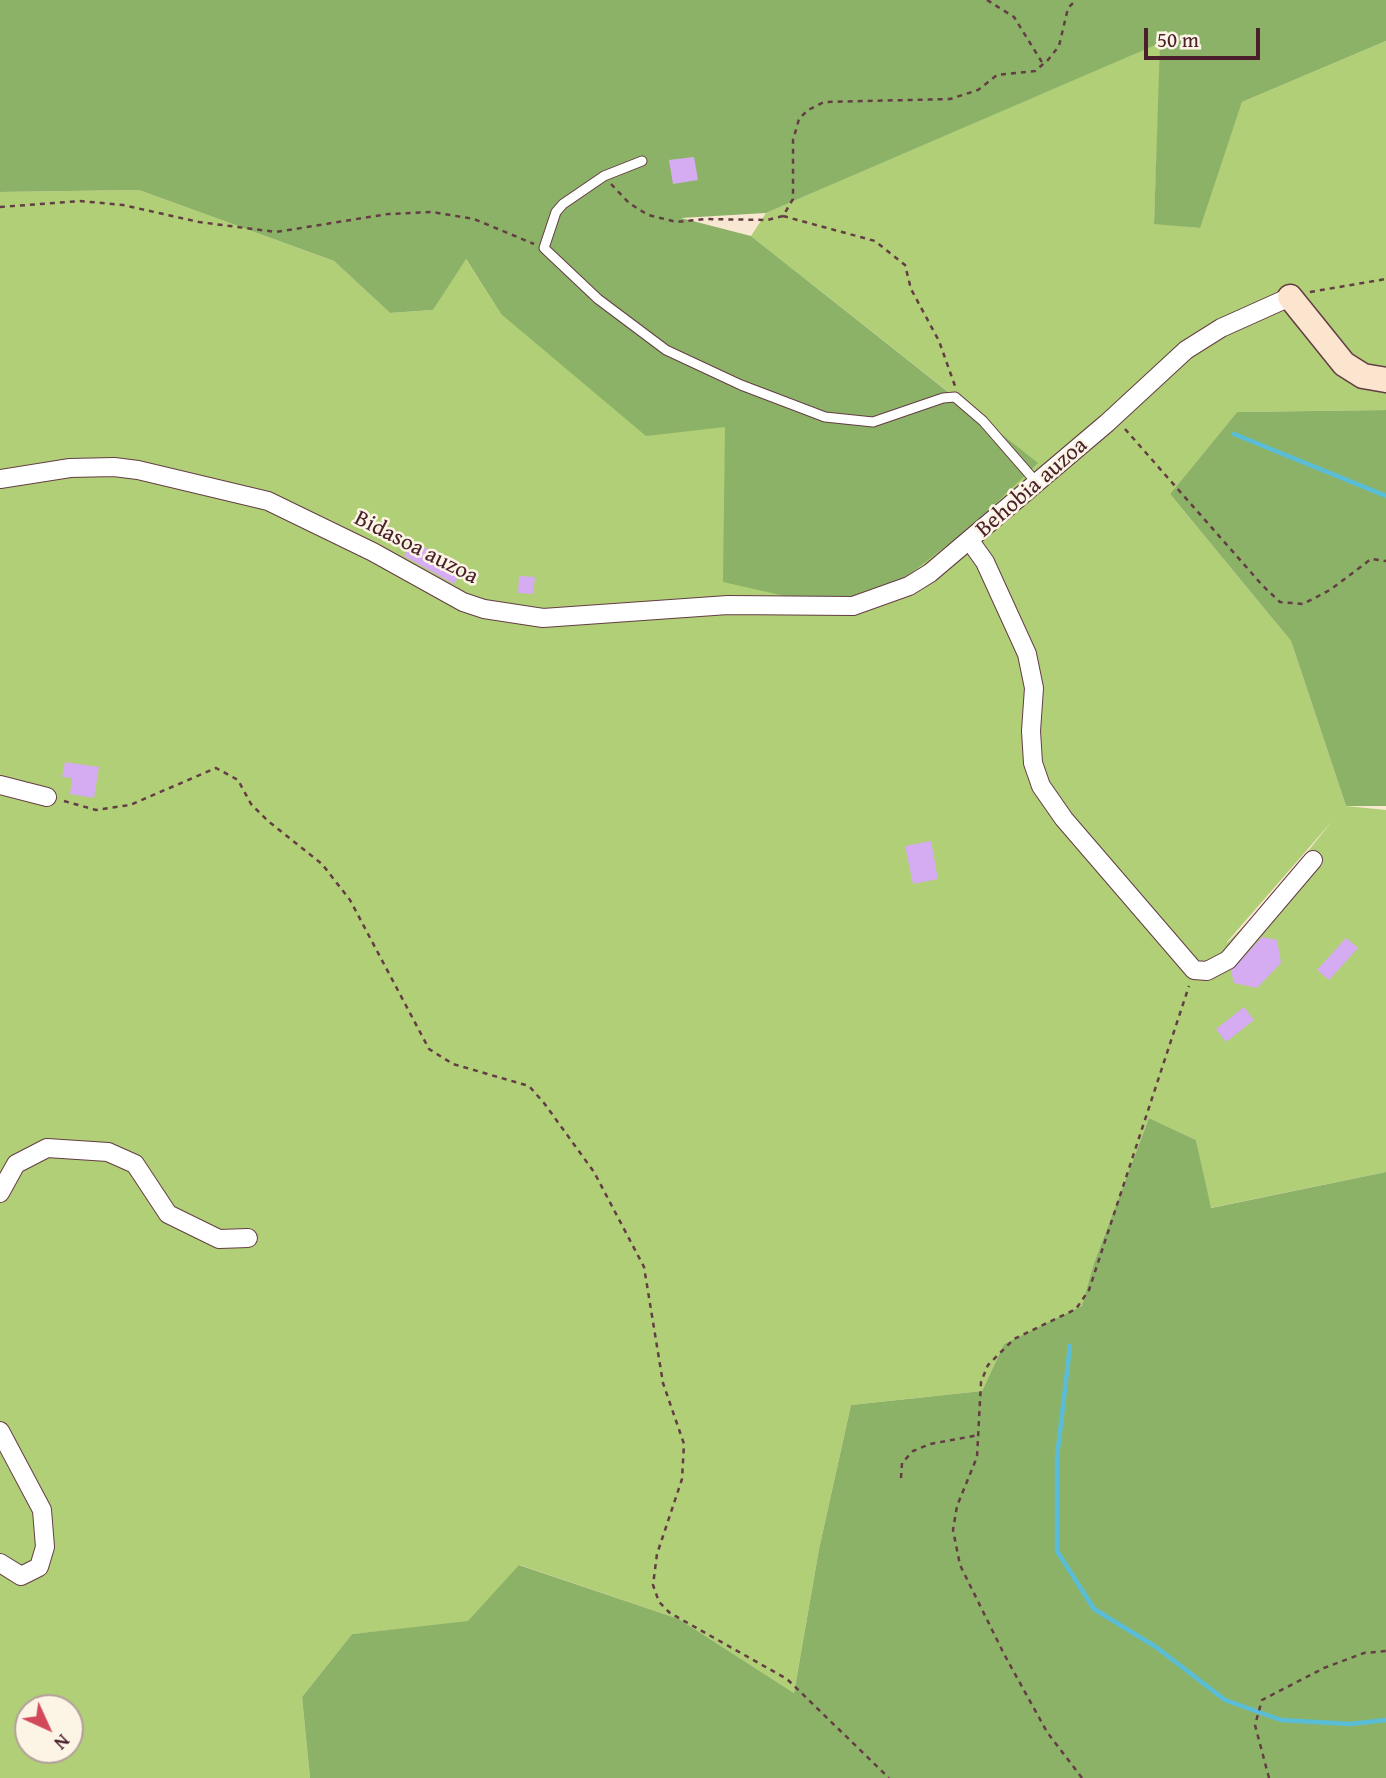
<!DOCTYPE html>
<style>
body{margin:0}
#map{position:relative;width:1386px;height:1778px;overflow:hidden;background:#f8e8d1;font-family:"Gentium Book Plus",serif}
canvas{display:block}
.north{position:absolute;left:14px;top:1694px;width:70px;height:70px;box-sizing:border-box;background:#fcf5e5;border:2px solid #b59f9b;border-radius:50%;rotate:135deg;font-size:19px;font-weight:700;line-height:28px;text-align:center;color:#4a1f2b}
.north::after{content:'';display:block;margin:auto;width:24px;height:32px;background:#d1495b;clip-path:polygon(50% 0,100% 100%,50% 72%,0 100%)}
.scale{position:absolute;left:1144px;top:28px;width:116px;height:32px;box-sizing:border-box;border:4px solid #4a1f2b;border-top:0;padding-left:9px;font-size:21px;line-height:24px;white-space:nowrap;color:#4a1f2b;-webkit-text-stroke:5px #fcf5e5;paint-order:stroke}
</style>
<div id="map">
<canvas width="1386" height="1778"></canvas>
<div class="north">N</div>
<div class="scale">50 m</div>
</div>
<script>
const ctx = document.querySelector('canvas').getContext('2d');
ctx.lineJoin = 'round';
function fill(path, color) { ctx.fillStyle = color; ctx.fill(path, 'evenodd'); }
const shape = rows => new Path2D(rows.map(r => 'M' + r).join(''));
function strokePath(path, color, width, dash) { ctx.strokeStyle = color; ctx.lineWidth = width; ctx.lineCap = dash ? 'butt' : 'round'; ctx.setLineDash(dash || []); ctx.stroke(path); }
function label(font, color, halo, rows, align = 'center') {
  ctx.font = font + ' "Gentium Book Plus",serif'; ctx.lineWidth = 5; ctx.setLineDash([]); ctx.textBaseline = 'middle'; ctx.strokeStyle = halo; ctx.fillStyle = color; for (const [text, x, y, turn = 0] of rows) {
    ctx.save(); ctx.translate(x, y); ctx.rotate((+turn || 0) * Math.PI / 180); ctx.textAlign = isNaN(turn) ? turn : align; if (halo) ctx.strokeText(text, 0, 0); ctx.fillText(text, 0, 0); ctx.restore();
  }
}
fill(shape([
 [1386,41,1386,410,1237,412,1170,494,1291,641,1346,806,1386,810,1386,1172,1210,1208,1196,1140,1149,1118,1094,1263,1083,1306,1004,1344,982,1391,851,1405,819,1549,794,1693,679,1619,520,1565,468,1622,352,1634,302,1697,310,1778,0,1778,0,192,139,190,334,261,390,313,433,310,465,258,501,314,955,397,751,236,766,213,1161,42,1154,223,1199,228,1242,102],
 [1333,820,1263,907,1227,943,1227,942],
 [28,1708,70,1708,70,1750,28,1750]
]), '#b0cf77');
fill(shape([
 [0,0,1386,0,1386,41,1242,102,1200,228,1154,224,1160,43,766,213,681,218,751,236,1038,463,974,524,860,613,723,582,725,427,646,436,501,314,466,259,433,310,390,313,334,261,139,190,0,192],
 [1386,410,1386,806,1346,806,1291,641,1170,494,1237,412],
 [1149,1118,1196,1140,1211,1208,1386,1172,1386,1778,310,1778,302,1697,352,1634,468,1621,519,1565,679,1619,794,1693,819,1549,851,1405,982,1391,1004,1344,1082,1306,1094,1263]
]), '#8cb268');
strokePath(shape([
 [1234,434,1386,496],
 [1070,1346,1057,1457,1057,1551,1094,1609,1156,1647,1225,1700,1281,1720,1350,1724,1386,1720]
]), '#5abdd8', 4.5);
fill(shape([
 [694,157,698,180,673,184,669,160],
 [412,541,463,567,454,584,404,556],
 [519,576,535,577,533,594,518,593],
 [65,762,99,767,94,798,70,794,72,778,62,777],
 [931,841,938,879,913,884,905,846],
 [1262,937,1277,940,1281,963,1257,988,1234,983,1231,971],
 [1346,938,1358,948,1329,980,1317,970],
 [1244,1007,1254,1020,1226,1042,1216,1029]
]), '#d5acf2');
const lane = shape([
 [642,161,604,176,563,204,556,212,544,248,598,299,666,350,741,385,825,417,873,422,943,398,955,397,983,421,1037,483]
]);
const street = shape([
 [0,479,70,468,114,467,138,470,268,501,373,552,463,602,484,609,543,618,728,605,853,606,909,586,930,573,1107,423,1186,350,1221,328,1290,297],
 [970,541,985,562,1027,654,1034,688,1031,731,1033,763,1041,786,1064,819,1194,970,1207,971,1228,960,1313,860],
 [0,785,47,797],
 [0,1193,16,1164,47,1148,108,1152,135,1164,168,1214,219,1239,248,1238],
 [0,1431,42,1510,45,1547,39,1567,21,1576,0,1563]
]);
const secondary = shape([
 [1290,297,1344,364,1363,376,1386,380]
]);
strokePath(lane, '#643d44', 11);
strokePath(street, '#643d44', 20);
strokePath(secondary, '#643d44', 27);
strokePath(shape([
 [987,0,1014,17,1043,64],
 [611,184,629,203,648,215,677,222,705,219,767,220,783,216,793,199,793,140,799,119,808,110,824,102,950,99,978,90,997,75,1035,71,1048,60,1059,46,1068,8,1076,0],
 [0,207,80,201,123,205,199,222,276,232,388,214,432,212,474,219,534,244],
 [783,216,875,241,905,265,911,289,939,341,955,386],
 [1310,292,1386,279],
 [1125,429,1263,586,1280,602,1303,604,1330,590,1371,559,1386,561],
 [64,801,96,810,130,805,216,768,238,780,251,804,268,821,322,864,350,900,429,1049,453,1064,529,1086,544,1103,594,1172,644,1267,663,1383,684,1444,682,1479,657,1554,653,1585,659,1602,670,1613,787,1679,889,1778],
 [901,1478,902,1463,913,1451,930,1444,979,1435],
 [1082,1778,1047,1732,1004,1654,960,1565,953,1530,957,1506,977,1457,981,1382,988,1365,1014,1339,1076,1309,1089,1290,1189,986],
 [1269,1778,1255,1725,1262,1700,1324,1668,1364,1653,1386,1651]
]), '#643d44', 2.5, [5, 5]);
strokePath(lane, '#fff', 9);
strokePath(street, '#fff', 18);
strokePath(secondary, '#fbe5cf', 24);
label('23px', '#4a1f2b', '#fcf5e5', [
 ["Behobia auzoa",1032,488,-41],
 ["Bidasoa auzoa",416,548,27]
]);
</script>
